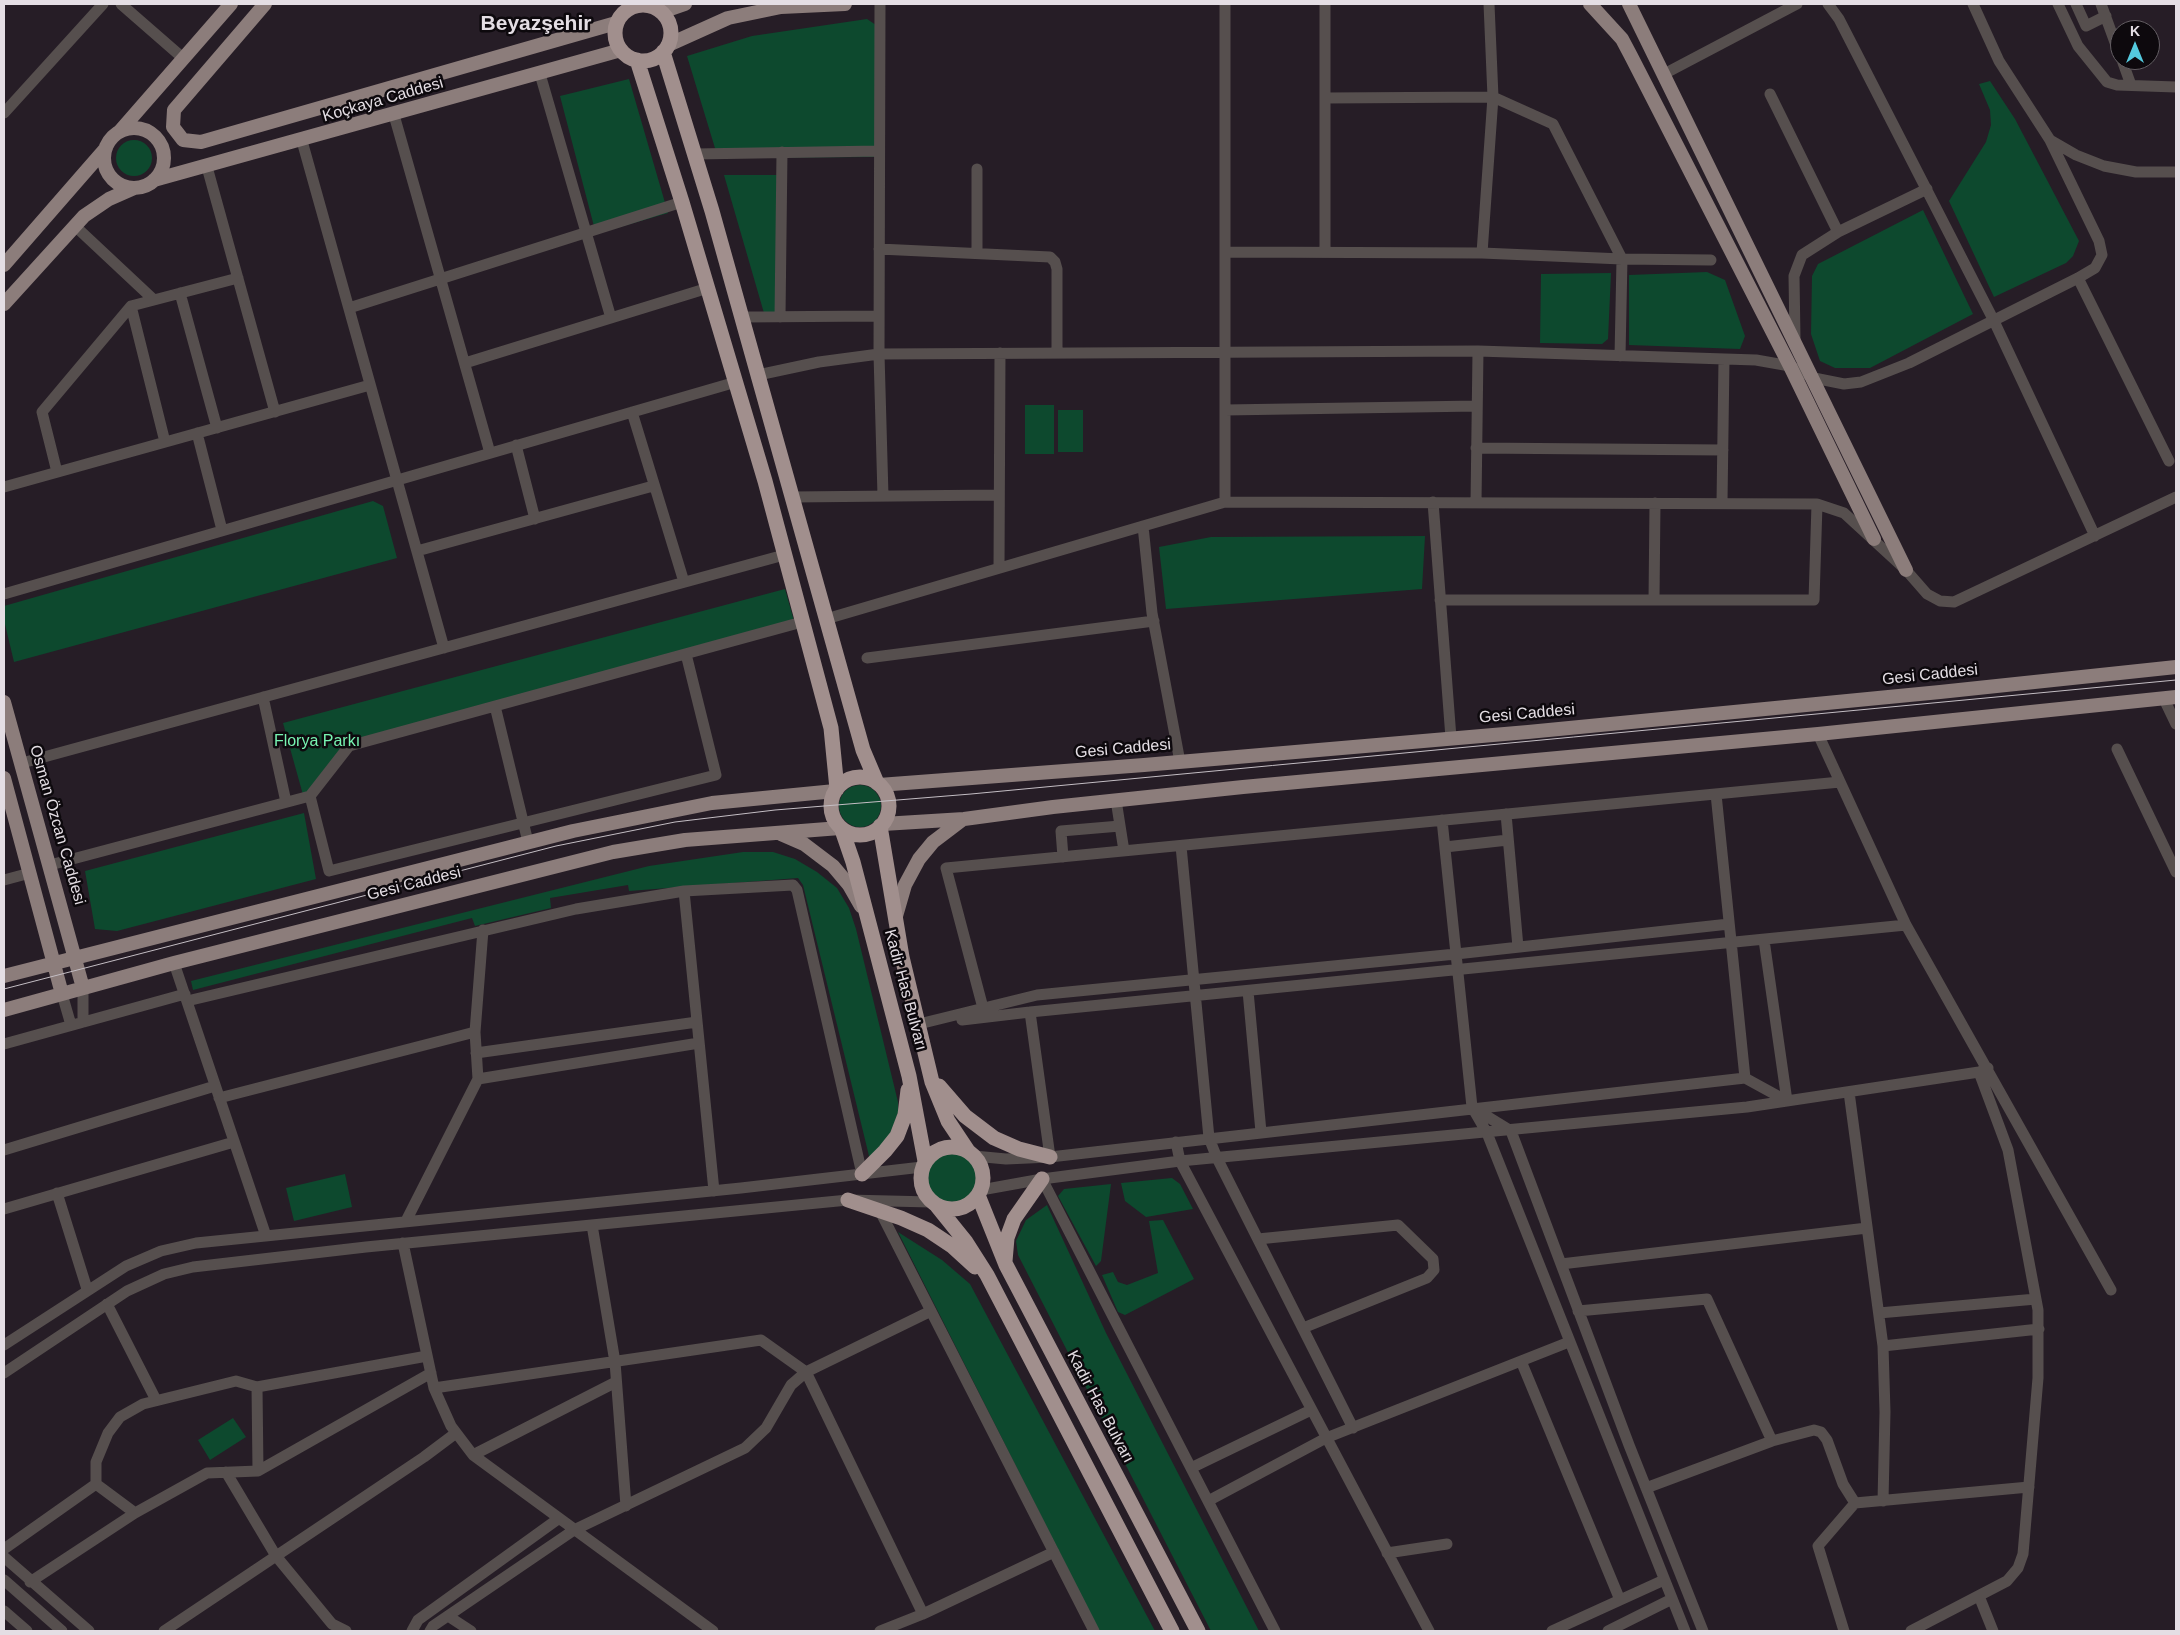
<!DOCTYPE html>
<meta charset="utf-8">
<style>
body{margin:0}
#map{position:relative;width:2180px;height:1635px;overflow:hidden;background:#261d26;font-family:Helvetica,sans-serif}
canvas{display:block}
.frame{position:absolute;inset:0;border:5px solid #e4dee4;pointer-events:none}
.north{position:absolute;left:2110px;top:20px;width:50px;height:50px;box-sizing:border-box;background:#0d090d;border:1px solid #635e63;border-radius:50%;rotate:0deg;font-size:14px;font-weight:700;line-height:20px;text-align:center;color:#e4dee4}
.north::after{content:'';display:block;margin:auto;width:18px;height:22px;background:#54cade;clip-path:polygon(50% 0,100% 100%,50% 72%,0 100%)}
</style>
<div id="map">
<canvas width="2180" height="1635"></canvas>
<div class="frame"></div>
<div class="north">K</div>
</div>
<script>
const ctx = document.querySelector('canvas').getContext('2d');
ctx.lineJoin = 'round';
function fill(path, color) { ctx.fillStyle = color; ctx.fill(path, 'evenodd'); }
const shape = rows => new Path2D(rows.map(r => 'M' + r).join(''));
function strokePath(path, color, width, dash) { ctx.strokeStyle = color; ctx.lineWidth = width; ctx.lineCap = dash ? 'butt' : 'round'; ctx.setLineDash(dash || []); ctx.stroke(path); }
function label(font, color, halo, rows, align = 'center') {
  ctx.font = font + ' Helvetica,sans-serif'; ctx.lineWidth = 5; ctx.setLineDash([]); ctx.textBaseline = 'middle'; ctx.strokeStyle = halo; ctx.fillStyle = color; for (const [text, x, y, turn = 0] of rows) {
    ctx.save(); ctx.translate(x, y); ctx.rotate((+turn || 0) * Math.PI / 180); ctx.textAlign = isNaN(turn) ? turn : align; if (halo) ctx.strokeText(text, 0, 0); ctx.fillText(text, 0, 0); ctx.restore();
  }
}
fill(shape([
 [867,19,876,25,875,157,718,158,687,56,752,36],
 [629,79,668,213,596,234,560,96],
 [1990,81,2015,119,2079,241,2073,256,2066,263,1994,297,1949,201,1986,142,1991,125,1990,110,1979,84],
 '116 158a18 18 0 1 1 36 0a18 18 0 1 1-36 0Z',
 [724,175,784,175,783,320,766,320],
 [1923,210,1973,314,1870,368,1835,368,1820,361,1811,334,1812,276,1818,264],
 [1707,272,1725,280,1745,336,1740,349,1629,345,1629,275],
 [1611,273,1608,339,1602,344,1540,343,1541,274],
 [1025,405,1054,405,1054,454,1025,454],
 [1058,410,1083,410,1083,452,1058,452],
 [373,501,383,506,397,558,14,662,4,620,4,606],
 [1425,536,1422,589,1166,609,1159,547,1211,537],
 [785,589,796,628,348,748,305,802,283,723],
 '839 806a21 21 0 1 1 42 0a21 21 0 1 1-42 0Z',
 [304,813,316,879,117,931,95,929,85,871],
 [743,852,773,852,795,859,817,872,837,888,849,908,856,929,898,1102,898,1113,890,1135,870,1160,803,885,798,878,629,891,628,885,550,898,551,908,475,926,472,918,193,990,191,981,649,866],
 '928 1178a24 24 0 1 1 48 0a24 24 0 1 1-48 0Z',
 [345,1174,352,1207,294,1221,286,1188],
 [1172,1178,1180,1184,1193,1209,1146,1217,1125,1201,1121,1183],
 [1111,1184,1101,1261,1096,1266,1058,1196,1064,1189],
 [1047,1205,1106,1333,1259,1631,1211,1631,1018,1255,1016,1241,1026,1220],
 [1163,1220,1194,1279,1125,1315,1118,1312,1102,1275,1113,1272,1118,1282,1127,1285,1158,1273,1149,1221],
 [898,1232,942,1260,970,1284,1155,1631,1099,1631],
 [233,1418,246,1437,210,1460,198,1440]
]), '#0d492e');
strokePath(shape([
 [121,4,184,59],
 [880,4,879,354,883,496],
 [1225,4,1225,502],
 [1325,4,1325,252],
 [1828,4,1839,19,1994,321,2095,536],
 [2058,4,2078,46,2107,82,2117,85,2176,87],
 [2076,4,2086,26,2106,16],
 [2101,4,2120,56],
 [2122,60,2131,85],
 [540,74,611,318],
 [1664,74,1797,4],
 [1770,94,1838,232],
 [1326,98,1493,97,1553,124,1622,259,1620,356],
 [4,113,103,4],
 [394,115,490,453],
 [2050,140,2076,155,2104,166,2136,172,2176,172],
 [302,141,444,648],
 [695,154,879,151],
 [207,167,275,412],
 [977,169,977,253],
 [75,226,154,300],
 [879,249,1050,257,1055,262,1057,269,1057,353],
 [1225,252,1482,253,1622,259,1711,260],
 [1482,253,1493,97,1489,4],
 [2078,278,2169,461],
 [180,293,217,428],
 [349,308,682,202],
 [742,317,879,316],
 [780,317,782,152],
 [1795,338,1794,276,1802,255,1838,232,1927,189],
 [465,363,708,288],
 [758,375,819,362,879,354,1478,351,1756,360,1790,366,1814,378,1844,384,1861,382,1909,363,2078,278,2095,268,2102,255,2099,241,2050,140,1999,61,1973,4],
 [1225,410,1477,406],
 [632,412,684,582],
 [197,433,222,530],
 [165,442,131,306,238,278],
 [516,445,535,519],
 [1476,448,1723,450],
 [57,472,42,412,131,306],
 [4,487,370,385],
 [792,497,999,495],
 [1433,502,1451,738],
 [1476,503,1478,351],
 [1722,503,1724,359],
 [1143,526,1152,613,1180,762],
 [417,551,653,486],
 [999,568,1000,353],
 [4,594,736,382],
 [1440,600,1814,600,1817,504],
 [1654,600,1655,503],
 [826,619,1225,502,1817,504,1844,513,1906,570,1927,594,1940,601,1954,602,2176,497],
 [867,658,1154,621],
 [263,697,286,802],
 [2164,699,2176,724],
 [495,706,528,842],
 [1818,734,1906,925,2111,1290],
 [2117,749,2176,872],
 [22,763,784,555],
 [1716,794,1745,1078],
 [310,796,329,871,716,775,686,654],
 [1116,800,1124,851],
 [1506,814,1518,947],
 [1442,820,1472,1107,1487,1133,1685,1631],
 [1181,846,1209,1138,1217,1158,1353,1428],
 [1445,847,1508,840],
 [1063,857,1061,831,1120,826],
 [50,865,310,796,349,746,802,622],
 [4,880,30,873],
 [684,891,714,1191],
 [1764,940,1787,1101],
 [174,963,266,1236],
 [83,988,83,1022],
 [1248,991,1261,1132],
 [62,994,71,1025],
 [187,1001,576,909,684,891,793,885,797,890,862,1174],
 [983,1008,946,868,1840,782],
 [962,1020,1030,1012],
 [919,1024,1037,995,1456,954,1729,924],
 [4,1044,185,994],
 [476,1053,697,1022],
 [478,1079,699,1043],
 [1849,1092,1883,1346,1885,1412,1883,1501],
 [219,1098,475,1032],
 [1475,1109,1511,1131,1629,1445,1703,1631],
 [1176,1142,1180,1161,1429,1631],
 [4,1150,215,1086],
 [974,1156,1006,1159,1050,1157,1745,1078,1787,1101],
 [1050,1157,1030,1012,1906,925],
 [1042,1179,1275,1631],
 [981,1190,1042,1179,1180,1161,1747,1107,1979,1072,1988,1068],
 [57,1193,87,1289],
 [4,1209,234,1142],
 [880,1211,1094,1631],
 [406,1221,478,1079,475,1032,483,930],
 [592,1225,615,1362,626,1506],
 [1258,1239,1398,1225,1433,1259,1434,1270,1427,1278,1303,1328],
 [403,1243,434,1388,451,1426,473,1455,713,1631],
 [1561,1264,1867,1228],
 [107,1304,156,1400],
 [1578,1311,1707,1299,1772,1441],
 [1879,1313,2036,1299],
 [4,1345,126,1266,161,1251,196,1243,741,1188,922,1167],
 [1883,1346,2039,1329],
 [1521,1361,1620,1600],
 [4,1373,127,1291,164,1274,193,1267,366,1247,848,1200,931,1202],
 [257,1387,427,1356],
 [434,1388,761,1340,806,1372,923,1614,880,1631],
 [473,1455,616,1382],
 [1191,1468,1311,1410],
 [226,1472,276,1556,332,1624,346,1631],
 [96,1484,135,1513],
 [1646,1488,1772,1441,1814,1430,1821,1432,1827,1440,1843,1484,1855,1503],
 [1208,1501,1326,1438,1569,1342],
 [4,1549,96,1484,96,1462,108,1433,120,1417,143,1404,236,1381,257,1387,258,1471],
 [1387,1553,1447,1544],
 [4,1557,89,1631],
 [4,1580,62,1631],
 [30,1582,135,1513,207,1473,258,1471,431,1373],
 [1979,1596,1993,1631],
 [4,1611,27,1631],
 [923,1614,1054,1552],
 [448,1616,471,1631],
 [164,1631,424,1457,456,1433],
 [412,1631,418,1620,558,1519],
 [430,1631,433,1626,574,1530,745,1448,766,1428,791,1385,806,1372,931,1311],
 [1552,1631,1664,1580],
 [1608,1631,1672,1599],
 [1844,1631,1818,1546,1855,1503,2029,1487],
 [1911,1631,2007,1581,2018,1568,2023,1554,2038,1378,2038,1310,2008,1150,1979,1072]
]), '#564f4e', 11);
strokePath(shape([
 [265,4,174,110,173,127,183,140,201,142,616,23],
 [1590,4,1622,39,1631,56,1790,366,1874,539],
 [1629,4,1906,570],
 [662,12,685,4],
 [668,45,728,18,781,7,845,4],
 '104 158a30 30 0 1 1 60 0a30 30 0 1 1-60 0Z',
 [120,131,231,4],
 [154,180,621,50],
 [4,265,106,148],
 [4,304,84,216,109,199,134,188],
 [4,702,83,988],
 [4,778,62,994],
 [879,785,1144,765,1528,732,1940,692,2176,667],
 [883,824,964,819,1053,807,1243,787,1818,734,2176,697],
 [781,834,804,844,833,866,849,885,861,906],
 [896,916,905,885,919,859,933,842,962,820],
 [4,976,573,831,712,803,835,791],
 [4,1010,174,963,613,852,685,840,840,828]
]), '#8c7d7b', 14);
strokePath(shape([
 '615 33a28 28 0 1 1 56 0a28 28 0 1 1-56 0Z',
 [663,52,712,211,863,750,877,783],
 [637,60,682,202,765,481,831,728,837,789],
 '831 806a29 29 0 1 1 58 0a29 29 0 1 1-58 0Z',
 [880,826,902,957,932,1082,948,1121,968,1151],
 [842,830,853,862,909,1076,925,1161],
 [939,1086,965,1116,994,1138,1019,1149,1050,1157],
 '921 1178a31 31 0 1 1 62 0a31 31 0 1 1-62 0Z',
 [862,1174,885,1151,897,1136,905,1115,908,1090],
 [978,1195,1006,1265,1198,1631],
 [848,1200,901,1218,928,1230,952,1246,975,1267],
 [937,1206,966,1242,987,1275,1172,1631],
 [1005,1261,1007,1238,1014,1219,1042,1179]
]), '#a18f8d', 15);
strokePath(shape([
 [4,989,556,846,675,822,775,810,971,794,2176,680]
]), '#c4bec4', 1);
label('16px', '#e4dee4', '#0d090d', [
 ["Koçkaya Caddesi",383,100,-16],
 ["Gesi Caddesi",1930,675,-6],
 ["Gesi Caddesi",1527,714,-5],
 ["Gesi Caddesi",1123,749,-5],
 ["Osman Özcan Caddesi",57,825,74],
 ["Gesi Caddesi",414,884,-14],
 ["Kadir Has Bulvarı",905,990,75],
 ["Kadir Has Bulvarı",1100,1407,62]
]);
label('16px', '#78f4b2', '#0d090d', [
 ["Florya Parkı",317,742]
]);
label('bold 21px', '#e4dee4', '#0d090d', [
 ["Beyazşehir",536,24]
]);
</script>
